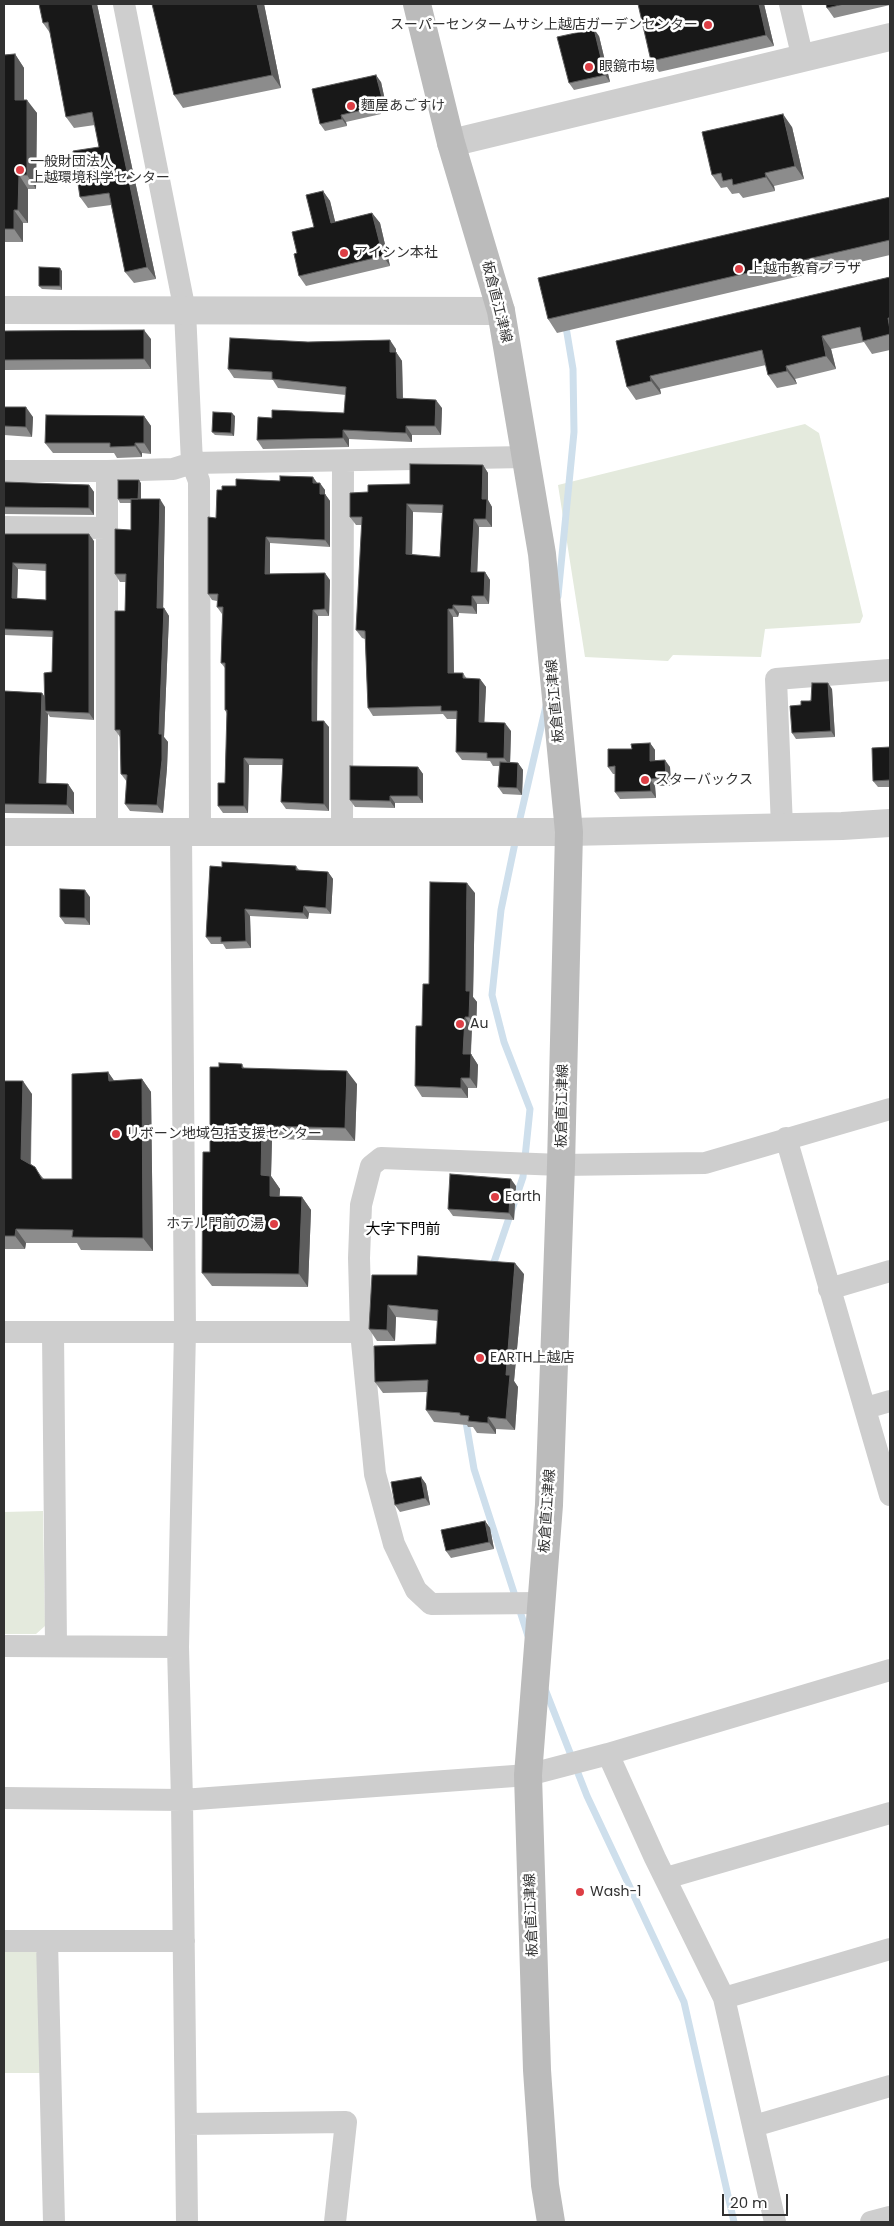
<!DOCTYPE html>
<meta charset="utf-8">
<style>
body{margin:0}
#map{position:relative;width:894px;height:2226px;overflow:hidden;background:#fff;font-family:Poppins,sans-serif}
canvas{display:block}
.frame{position:absolute;inset:0;border:5px solid #313131;pointer-events:none}
.scale{position:absolute;left:722px;top:2194px;width:66px;height:22px;box-sizing:border-box;border:2px solid #313131;border-top:0;padding-left:6px;font-size:15px;line-height:18px;white-space:nowrap;color:#313131;-webkit-text-stroke:4px #fff;paint-order:stroke}
</style>
<div id="map">
<canvas width="894" height="2226"></canvas>
<div class="frame"></div>
<div class="scale">20 m</div>
</div>
<script>
const ctx = document.querySelector('canvas').getContext('2d');
ctx.lineJoin = 'round';
function fill(path, color) { ctx.fillStyle = color; ctx.fill(path, 'evenodd'); }
const shape = rows => new Path2D(rows.map(r => 'M' + r).join(''));
function strokePath(path, color, width, dash) { ctx.strokeStyle = color; ctx.lineWidth = width; ctx.lineCap = dash ? 'butt' : 'round'; ctx.setLineDash(dash || []); ctx.stroke(path); }
function label(font, color, halo, rows, align = 'center') {
  ctx.font = font + ' Poppins,"Noto Sans JP",sans-serif'; ctx.lineWidth = 5; ctx.setLineDash([]); ctx.textBaseline = 'middle'; ctx.strokeStyle = halo; ctx.fillStyle = color; for (const [text, x, y, turn = 0] of rows) {
    ctx.save(); ctx.translate(x, y); ctx.rotate((+turn || 0) * Math.PI / 180); ctx.textAlign = isNaN(turn) ? turn : align; if (halo) ctx.strokeText(text, 0, 0); ctx.fillText(text, 0, 0); ctx.restore();
  }
}
fill(shape([
 [805,424,819,433,863,616,860,623,765,629,761,657,673,655,668,661,585,657,558,485],
 [43,1511,45,1626,36,1634,4,1634,4,1512],
 [35,1951,42,1960,41,2073,4,2073,4,1952]
]), '#e4eadd');
strokePath(shape([
 [558,596,574,432,573,369,565,321],
 [518,827,546,706],
 [492,1268,523,1177,530,1109,504,1042,492,995,501,910,516,838],
 [465,1416,474,1469,528,1636],
 [545,1689,587,1796,684,2002,734,2222]
]), '#cedfec', 7);
strokePath(shape([
 [124,4,185,311,192,463,199,481,200,832],
 [790,4,803,59],
 [4,471,107,471,173,469,192,463,526,457],
 [107,471,107,831],
 [4,527,107,528],
 [782,827,776,679,890,670],
 [342,831,343,461],
 [181,833,185,1331,178,1647,182,1800,187,2222],
 [786,1138,890,1495],
 [829,1289,890,1271],
 [4,1332,361,1332],
 [53,1332,56,1646],
 [866,1408,890,1401],
 [541,1603,431,1604,416,1590,394,1544,375,1474,361,1332,359,1258,361,1205,371,1166,381,1158,561,1165,705,1163,890,1109],
 [4,1646,178,1647],
 [608,1754,655,1858,724,1998,775,2222],
 [4,1798,182,1800,528,1775,608,1754,890,1670],
 [666,1878,890,1813],
 [4,1941,184,1941],
 [47,1941,54,2222],
 [724,1998,890,1949],
 [186,2124,346,2122,335,2222],
 [754,2126,890,2086],
 [871,2222,890,2217]
]), '#cecece', 22);
strokePath(shape([
 [451,143,890,37],
 [4,310,501,311],
 [4,832,569,832,842,826,890,823]
]), '#cecece', 28);
strokePath(shape([
 [417,4,451,143,501,311,542,554,569,832,561,1165,549,1505,528,1775,537,2070,545,2185,551,2222]
]), '#bbb', 28);
fill(shape([
 [39,4,97,4,156,279,134,283,125,272,111,205,88,208,80,197,99,147,95,125,74,128,66,117,50,33,43,23],
 [152,4,264,4,281,88,183,108,174,95],
 [764,4,774,46,659,72,651,61],
 [826,4,890,4,890,5,834,18,827,8],
 [599,36,610,82,574,90,569,83],
 [15,54,24,68,24,100,37,113,36,189,28,189,28,223,23,223,23,242,4,242,4,55],
 [381,82,386,105,379,107,381,114,346,122,347,126,325,131,320,124],
 [792,127,804,179,774,186,775,191,743,198,739,193,732,194,727,187,721,188,712,175],
 [323,191,330,201,335,222,372,213,380,223,390,266,306,286,299,276,297,253,314,227],
 [890,197,890,255,557,333,548,319],
 [62,271,62,290,42,289,39,286],
 [890,277,890,350,872,354,864,342,831,349,836,369,795,379,797,384,777,388,768,375,766,365,660,389,661,394,636,400,627,387,616,341],
 [4,331,151,339,151,369,4,370],
 [396,349,396,352,402,361,403,398,442,408,441,435,412,435,412,442,349,439,349,447,263,449,257,440,272,418,344,413,346,395,278,388,273,380,234,378,228,369],
 [4,407,33,417,32,437,4,435],
 [144,416,151,426,151,454,142,453,142,457,117,458,114,453,53,453,45,443],
 [235,416,234,436,215,435,212,432],
 [483,465,488,473,488,500,492,507,492,527,479,527,477,572,485,572,490,580,489,604,477,604,477,614,459,613,458,617,453,617,454,673,463,673,467,679,480,679,486,687,484,722,511,731,510,762,518,763,523,770,522,795,503,794,498,787,499,766,493,766,490,761,462,760,456,752,457,719,447,719,443,714,373,716,368,708,365,639,362,638,356,630,362,525,356,525,350,517,368,492,410,484],
 [413,512,442,513,440,557,412,555],
 [4,482,89,485,94,492,94,515,4,514],
 [141,483,141,499,165,507,163,608,164,608,169,616,164,737,168,742,167,768,163,813,130,811,125,804,127,782,121,774,120,737,115,730,125,611,126,582,120,582,115,574,131,530,131,503,120,503,118,499],
 [318,483,325,490,325,494,330,501,330,547,270,543,270,574,330,580,329,616,318,616,317,670,317,721,329,727,329,811,286,809,281,802,283,765,249,765,248,813,223,813,218,806,225,783,227,714,225,710,225,668,221,663,222,614,217,607,217,601,212,600,208,594,216,518,222,490,236,486],
 [4,534,94,541,94,720,50,717,48,714,46,783,68,784,74,793,74,814,4,813,4,691,42,693,45,697,52,672,53,637,4,635],
 [18,569,46,571,46,600,17,598],
 [832,689,835,737,796,739,792,733,801,705],
 [650,743,655,750,655,760,670,767,671,786,655,786,656,798,620,799,615,792,615,774,613,774,608,767,632,749],
 [890,747,890,787,878,787,873,781],
 [418,767,423,774,423,803,395,803,395,808,355,807,350,800],
 [296,866,299,870,328,872,333,879,331,914,309,913,308,919,250,916,251,948,226,949,223,944,211,944,206,937,222,867],
 [475,893,473,997,477,1002,476,1028,472,1027,471,1054,478,1065,477,1088,468,1088,468,1098,422,1097,415,1086,429,984],
 [90,897,90,925,65,924,60,917],
 [242,1064,244,1068,357,1084,355,1141,272,1139,271,1176,280,1189,279,1196,302,1197,311,1210,308,1287,212,1286,202,1273,210,1152,219,1067],
 [108,1072,114,1081,142,1079,151,1092,153,1251,81,1250,77,1243,26,1243,25,1249,4,1249,4,1081,32,1094,31,1164,44,1179,72,1179],
 [516,1186,514,1220,453,1216,448,1209],
 [524,1274,514,1381,518,1387,515,1430,496,1429,496,1434,477,1433,473,1427,468,1427,467,1425,434,1422,426,1410,427,1392,383,1393,375,1382,436,1344,438,1321,396,1317,395,1341,377,1341,369,1329,372,1275,417,1275],
 [421,1477,426,1484,430,1505,400,1512,395,1505],
 [485,1521,490,1528,494,1549,451,1558,446,1551]
]), '#8c8c8c');
fill(shape([
 [92,4,97,4,156,279,147,267],
 [257,4,264,4,281,88,272,75],
 [759,4,764,4,774,46,766,35],
 [594,29,599,36,610,82,605,75],
 [15,54,24,68,24,113,15,100],
 [376,75,381,82,386,105,382,98],
 [27,100,37,113,36,189,27,175],
 [374,100,379,107,381,114,376,107],
 [783,114,792,127,804,179,795,166],
 [341,115,346,122,347,126,342,119],
 [765,173,774,186,775,191,766,177],
 [19,175,28,189,28,223,18,210],
 [323,191,330,201,338,233,331,223],
 [14,210,23,223,23,242,14,229],
 [372,213,380,223,390,266,383,256],
 [60,268,62,271,62,290,60,286],
 [144,330,151,339,151,369,144,359],
 [822,336,831,349,836,369,826,356],
 [390,340,396,349,396,361,390,352],
 [396,352,402,361,403,407,397,398],
 [786,366,795,379,797,384,787,371],
 [650,376,660,389,661,394,651,381],
 [436,400,442,408,441,435,435,426],
 [26,407,33,417,32,437,26,427],
 [232,413,235,416,234,436,231,433],
 [144,416,151,426,151,454,144,443],
 [406,426,412,435,412,442,406,433],
 [343,430,349,439,349,447,343,438],
 [135,443,142,453,142,457,135,446],
 [483,465,488,473,488,500,492,507,492,527,486,519,482,499],
 [313,477,318,484,313,483],
 [139,480,141,483,141,503,138,500],
 [320,483,325,490,325,501,320,494],
 [89,485,94,492,94,515,89,508],
 [325,494,330,501,330,547,325,540],
 [160,499,165,507,163,616,157,608],
 [407,504,413,512,412,562,406,554],
 [474,519,479,527,477,580,471,572],
 [89,534,94,541,94,720,89,713],
 [266,537,270,543,270,580,265,574],
 [13,563,18,569,17,604,12,598],
 [485,572,490,580,489,604,484,596],
 [325,573,330,580,329,616,325,609],
 [472,596,477,604,477,614,472,606],
 [453,605,459,613,458,617,453,609],
 [164,608,169,616,164,737,168,742,167,768,163,813,157,805,159,734],
 [448,609,453,617,454,681,448,673],
 [313,610,318,616,317,727,312,721],
 [480,679,486,687,484,730,479,722],
 [828,683,832,689,835,737,831,731],
 [42,693,48,702,45,711,48,714,46,792,39,783],
 [324,721,329,727,329,811,324,804],
 [505,723,511,731,510,766,504,758],
 [650,743,655,750,655,768,650,761],
 [244,758,249,765,248,813,244,806],
 [665,760,670,767,671,786,666,778],
 [518,763,523,770,522,795,517,788],
 [418,767,423,774,423,803,418,796],
 [650,779,655,786,656,798,651,791],
 [68,784,74,793,74,814,67,805],
 [390,796,395,803,395,808,390,801],
 [328,872,333,879,331,914,326,908],
 [467,883,475,893,473,997,477,1002,476,1028,469,1017,466,991],
 [85,890,90,897,90,925,85,918],
 [304,906,309,913,308,919,303,913],
 [245,909,250,916,251,948,246,941],
 [465,1017,472,1027,470,1064,463,1054],
 [471,1054,478,1065,477,1088,470,1078],
 [347,1071,357,1084,355,1141,345,1128],
 [108,1072,118,1086,109,1081],
 [461,1078,468,1088,468,1098,461,1088],
 [142,1079,151,1092,153,1251,143,1238],
 [23,1081,32,1094,30,1172,21,1159],
 [262,1126,272,1139,271,1176,280,1189,279,1209,270,1196,261,1175],
 [511,1179,516,1186,514,1220,509,1213],
 [302,1197,311,1210,308,1287,299,1274],
 [16,1229,26,1243,25,1249,15,1236],
 [515,1263,524,1274,514,1381,518,1387,515,1430,506,1419,506,1375],
 [388,1305,396,1317,395,1341,387,1330],
 [488,1417,496,1429,496,1434,488,1423],
 [421,1477,426,1484,430,1505,425,1498],
 [485,1521,490,1528,494,1549,489,1542]
]), '#5d5d5d');
const building = shape([
 [39,4,92,4,147,267,125,272,109,193,80,197,73,151,99,147,92,112,66,117,48,22,43,23,39,4],
 [152,4,257,4,272,75,174,95,152,4],
 [638,4,759,4,766,35,651,61,638,4],
 [826,4,844,4,827,8,826,4],
 [594,29,605,75,569,83,557,37,594,29],
 [15,54,15,100,27,100,27,175,19,175,18,210,14,210,14,229,4,229,4,55,15,54],
 [376,75,382,98,374,100,376,107,341,115,342,119,320,124,312,89,376,75],
 [783,114,795,166,765,173,766,177,733,185,732,179,723,181,721,173,712,175,702,132,783,114],
 [323,191,331,223,372,213,383,256,299,276,294,254,297,253,292,232,314,227,306,195,323,191],
 [890,197,890,240,548,319,538,278,890,197],
 [39,267,60,268,60,286,39,286,39,267],
 [890,277,890,318,888,318,890,330,890,334,863,341,860,327,822,336,826,356,786,366,787,371,768,375,762,350,650,376,651,381,627,387,616,341,890,277],
 [144,330,144,359,4,360,4,331,144,330],
 [230,338,308,342,390,340,390,352,396,352,397,398,436,400,435,426,406,426,406,433,343,430,343,438,257,440,258,417,272,418,272,410,344,413,346,387,272,379,272,372,228,369,230,338],
 [4,407,26,407,26,427,4,426,4,407],
 [213,412,232,413,231,433,212,432,213,412],
 [46,415,144,416,144,443,135,443,135,446,110,447,110,443,45,443,46,415],
 [410,464,483,465,482,499,487,499,486,519,474,519,471,572,485,572,484,596,472,596,472,606,453,605,453,609,448,609,448,673,463,673,463,678,480,679,479,722,505,723,504,758,487,758,487,753,456,752,457,711,441,711,441,706,368,708,365,631,356,630,362,517,350,517,350,493,368,492,368,485,410,484,410,464],
 [407,504,443,505,440,557,406,554,407,504],
 [280,476,313,477,313,483,320,483,320,494,325,494,325,540,266,537,265,574,325,573,325,609,313,610,312,663,312,721,324,721,324,804,281,802,283,759,244,758,244,806,218,806,218,783,225,783,227,710,225,710,225,663,221,663,223,607,217,607,218,594,208,594,208,517,216,518,217,490,222,490,222,486,236,486,236,479,280,481,280,476],
 [118,480,139,480,138,499,118,499,118,480],
 [4,482,89,485,89,508,4,507,4,482],
 [131,499,160,499,157,608,164,608,159,734,162,734,162,760,157,805,125,804,127,775,121,774,120,730,115,730,115,611,125,611,126,574,115,574,115,529,131,530,131,499],
 [4,534,89,534,89,713,45,711,44,673,52,672,53,631,4,629,4,534],
 [13,563,46,564,46,600,12,598,13,563],
 [812,683,828,683,831,731,792,733,790,706,801,705,801,701,811,701,812,683],
 [4,691,42,693,39,783,68,784,67,805,4,804,4,691],
 [650,743,650,761,665,760,666,778,650,779,651,791,615,792,615,766,608,767,608,749,632,749,631,744,650,743],
 [890,747,890,780,873,781,872,748,890,747],
 [500,762,518,763,517,788,498,787,500,762],
 [350,766,418,767,418,796,390,796,390,801,350,800,350,766],
 [222,862,296,866,296,870,328,872,326,908,304,906,303,913,245,909,246,941,221,942,221,937,206,937,210,866,222,867,222,862],
 [430,882,467,883,466,991,470,991,469,1017,465,1017,463,1054,471,1054,470,1078,461,1078,461,1088,415,1086,416,1026,422,1026,423,984,429,984,430,882],
 [60,889,85,890,85,918,60,917,60,889],
 [219,1063,242,1064,242,1068,347,1071,345,1128,262,1126,261,1175,270,1176,270,1196,302,1197,299,1274,202,1273,203,1152,210,1152,210,1067,219,1067,219,1063],
 [108,1072,109,1081,142,1079,143,1238,72,1237,73,1230,16,1229,15,1236,4,1236,4,1081,23,1081,21,1159,35,1167,42,1179,72,1179,72,1074,108,1072],
 [450,1174,511,1179,509,1213,448,1209,450,1174],
 [418,1256,515,1263,506,1375,510,1375,506,1419,488,1417,488,1423,468,1421,469,1416,460,1415,460,1413,426,1410,428,1380,375,1382,374,1346,436,1344,438,1310,388,1305,387,1330,369,1329,372,1275,417,1275,418,1256],
 [421,1477,425,1498,395,1505,391,1482,421,1477],
 [485,1521,489,1542,446,1551,441,1530,485,1521]
]);
fill(building, '#181818');
strokePath(building, '#5d5d5d', 1);
for (const [x, y, r, color] of [
 [708,25,5,"#dd3e45"],
 [589,67,5,"#dd3e45"],
 [351,106,5,"#dd3e45"],
 [20,170,5,"#dd3e45"],
 [344,253,5,"#dd3e45"],
 [739,269,5,"#dd3e45"],
 [645,780,5,"#dd3e45"],
 [460,1024,5,"#dd3e45"],
 [116,1134,5,"#dd3e45"],
 [495,1197,5,"#dd3e45"],
 [274,1224,5,"#dd3e45"],
 [480,1358,5,"#dd3e45"],
 [580,1892,5,"#dd3e45"]
]) { const dot = new Path2D(); dot.arc(x, y, r, 0, 2 * Math.PI); ctx.fillStyle = color; ctx.fill(dot); strokePath(dot, '#fff', 2); }
label('14px', '#313131', '#fff', [
 ["スーパーセンタームサシ上越店ガーデンセンター",698,25,"right"],
 ["眼鏡市場",599,67],
 ["麵屋あごすけ",361,106],
 ["一般財団法人",30,162],
 ["上越環境科学センター",30,178],
 ["アイシン本社",354,253],
 ["上越市教育プラザ",749,269],
 ["スターバックス",655,780],
 ["Au",470,1024],
 ["リボーン地域包括支援センター",126,1134],
 ["Earth",505,1197],
 ["ホテル門前の湯",264,1224,"right"],
 ["EARTH上越店",490,1358],
 ["Wash-1",590,1892]
], 'left');
label('14px', '#313131', '#fff', [
 ["板倉直江津線",496,302,76],
 ["板倉直江津線",556,701,-95],
 ["板倉直江津線",563,1106,-89],
 ["板倉直江津線",548,1511,-86],
 ["板倉直江津線",532,1915,-92]
]);
label('15px', '#000', '#fff', [
 ["大字下門前",403,1230]
]);
</script>
